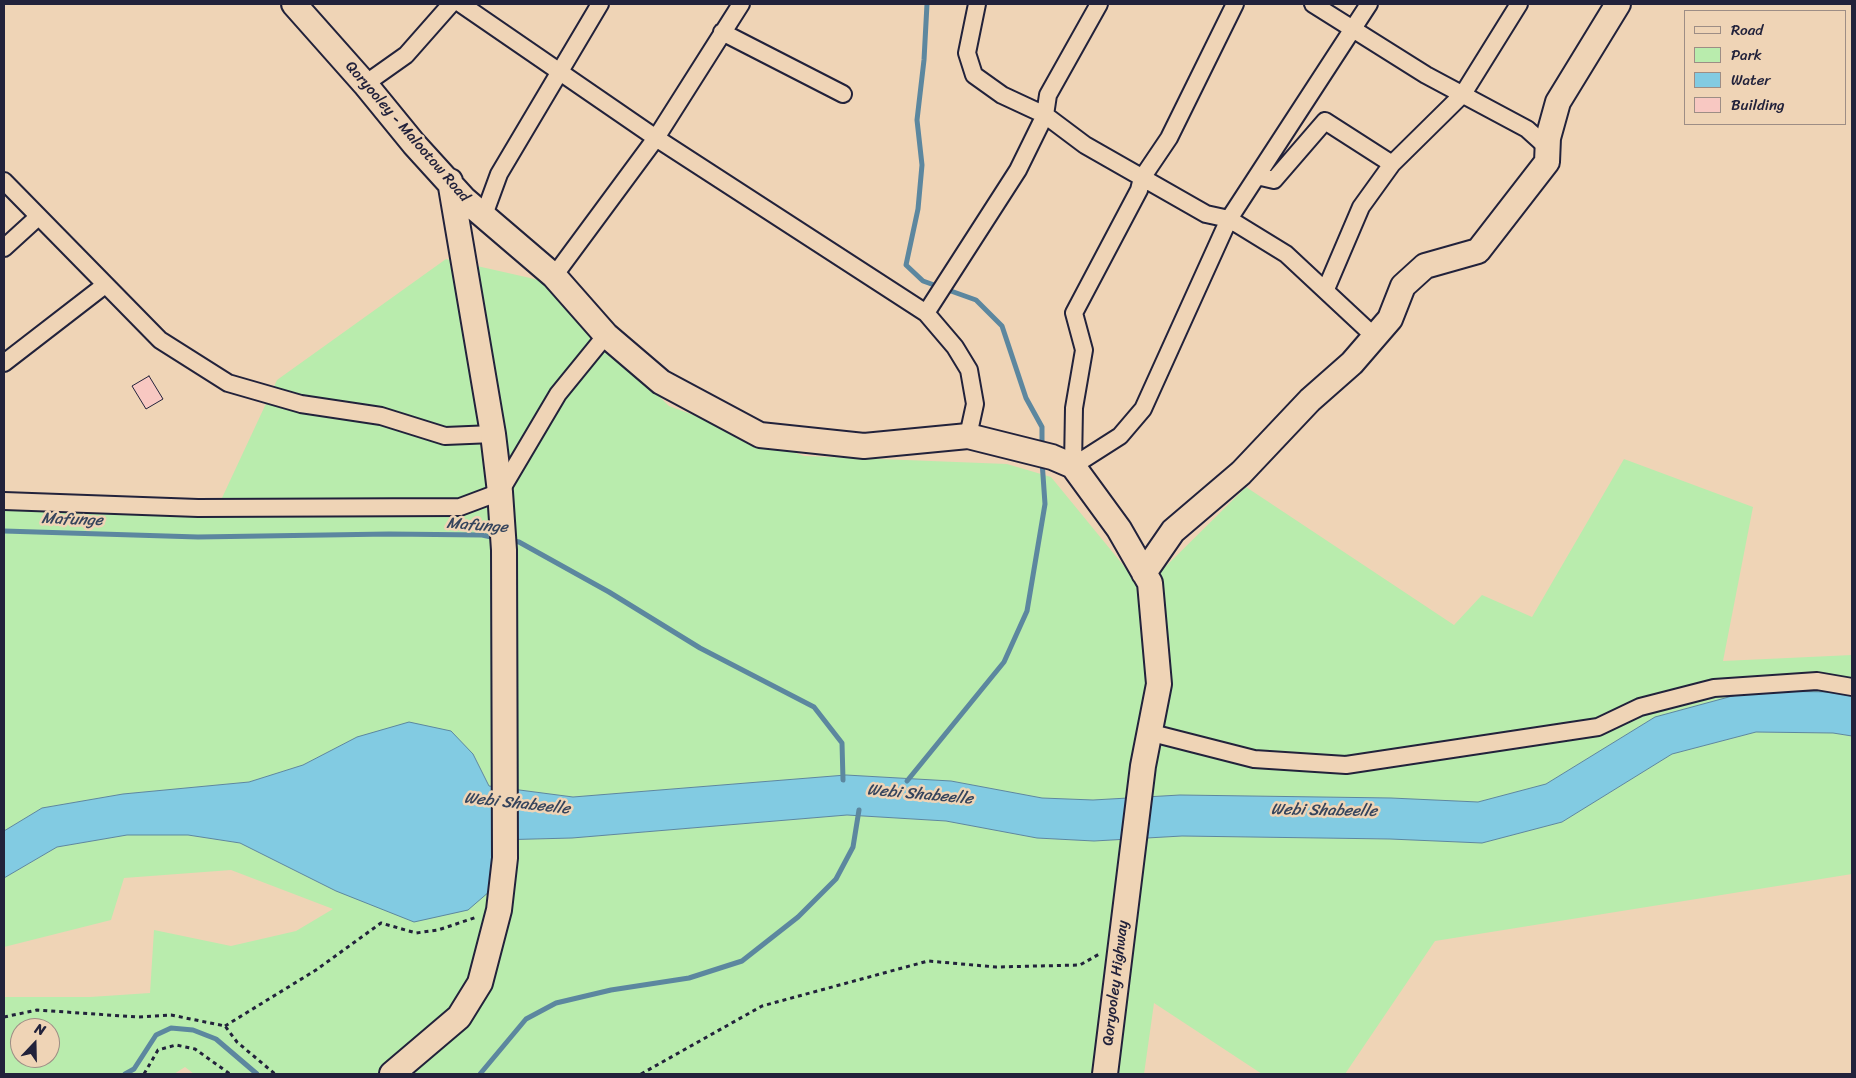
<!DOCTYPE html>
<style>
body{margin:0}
#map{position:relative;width:1856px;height:1078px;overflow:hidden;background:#efd4b6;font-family:Sriracha,sans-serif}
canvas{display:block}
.frame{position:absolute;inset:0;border:5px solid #22223b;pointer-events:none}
.legend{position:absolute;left:1684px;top:10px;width:162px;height:115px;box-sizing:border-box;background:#efd4b6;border:1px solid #9d8d85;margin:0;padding:6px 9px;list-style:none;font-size:15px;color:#22223b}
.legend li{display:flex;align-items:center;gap:10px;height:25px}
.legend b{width:25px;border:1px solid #9d8d85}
.north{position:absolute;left:10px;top:1018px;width:50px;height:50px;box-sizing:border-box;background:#efd4b6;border:1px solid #9d8d85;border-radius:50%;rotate:21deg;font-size:14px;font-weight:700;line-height:20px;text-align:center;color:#22223b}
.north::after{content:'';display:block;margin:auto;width:18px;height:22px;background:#22223b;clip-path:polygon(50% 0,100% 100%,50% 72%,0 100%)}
</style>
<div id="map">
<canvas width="1856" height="1078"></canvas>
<div class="frame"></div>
<ul class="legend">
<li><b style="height:6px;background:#efd4b6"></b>Road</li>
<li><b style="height:14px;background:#b9ecad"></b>Park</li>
<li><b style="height:14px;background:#82cbe2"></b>Water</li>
<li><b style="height:14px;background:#f8c8c2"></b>Building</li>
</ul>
<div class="north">N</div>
</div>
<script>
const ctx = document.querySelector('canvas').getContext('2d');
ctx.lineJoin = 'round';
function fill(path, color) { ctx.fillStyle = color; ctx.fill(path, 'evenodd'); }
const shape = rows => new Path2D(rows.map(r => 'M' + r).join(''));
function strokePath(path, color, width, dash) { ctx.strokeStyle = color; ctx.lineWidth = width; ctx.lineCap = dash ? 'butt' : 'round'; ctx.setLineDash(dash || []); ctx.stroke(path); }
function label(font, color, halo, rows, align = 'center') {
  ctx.font = font + ' Sriracha,sans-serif'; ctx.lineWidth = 5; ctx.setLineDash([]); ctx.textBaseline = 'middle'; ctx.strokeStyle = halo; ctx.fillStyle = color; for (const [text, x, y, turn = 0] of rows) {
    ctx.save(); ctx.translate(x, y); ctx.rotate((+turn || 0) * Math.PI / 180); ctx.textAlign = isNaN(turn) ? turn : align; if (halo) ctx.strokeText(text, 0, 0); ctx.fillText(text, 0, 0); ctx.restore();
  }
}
fill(shape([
 [446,259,539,280,669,406,804,456,1007,464,1051,477,1133,577,1160,572,1246,487,1454,625,1482,595,1532,617,1624,459,1753,507,1723,661,1852,655,1852,695,1751,691,1655,717,1546,784,1478,802,1391,798,1180,795,1093,800,1042,798,951,781,846,775,573,797,489,786,473,754,357,737,303,765,249,782,123,794,42,808,4,831,4,493,221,500,277,380],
 [1756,732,1833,733,1852,736,1852,874,1435,941,1345,1074,1262,1074,1154,1003,1144,1074,194,1074,185,1067,174,1074,4,1074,4,997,90,997,150,993,154,930,231,946,296,931,333,909,231,870,124,878,111,920,4,947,4,878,57,847,127,835,188,835,240,843,336,891,494,840,572,838,847,815,946,821,1037,838,1094,841,1182,836,1390,839,1482,843,1562,822,1672,754],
 [20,1028,50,1028,50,1058,20,1058]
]), '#b9ecad');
const water = shape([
 [1751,691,1836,692,1852,695,1852,736,1833,733,1756,732,1672,754,1562,822,1482,843,1390,839,1182,836,1094,841,1037,838,946,821,847,815,572,838,495,840,495,867,490,891,468,910,414,922,336,891,240,843,188,835,127,835,57,847,4,878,4,831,42,808,123,794,249,782,303,765,357,737,409,722,451,731,473,754,489,786,573,797,846,775,951,781,1042,798,1093,800,1180,795,1391,798,1478,802,1546,784,1655,717,1751,691]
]);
fill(water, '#82cbe2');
strokePath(water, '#5c879f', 1);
strokePath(shape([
 [927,4,924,60,917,120,922,165,918,209,906,265,923,281,976,300,1002,326,1026,398,1042,427,1042,448],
 [4,531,198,537,389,534,482,535,496,538],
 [509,540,519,542,609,592,700,648,814,707,842,743,843,780],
 [907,781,1004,662,1027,611,1045,504,1042,461],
 [125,1074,134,1069,156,1035,171,1028,193,1030,216,1039,257,1074],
 [480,1074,526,1019,556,1003,611,990,689,978,742,961,798,917,836,879,853,847,859,810]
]), '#5c879f', 5);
const building = shape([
 [149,376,163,399,146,409,132,386,149,376]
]);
fill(building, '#f8c8c2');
strokePath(building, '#22223b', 1);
const street = shape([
 [461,4,656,138,926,313,955,347,969,370,975,404,968,436],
 [977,4,967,53,974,75,1002,95,1045,115,1085,145,1206,214,1229,219,1286,254,1375,337],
 [1313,4,1426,75,1527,129,1548,148],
 [722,32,843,94],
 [365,84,406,55,451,4],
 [1257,176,1274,180,1325,121,1392,164],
 [4,181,160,340,228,383,301,404,381,416,445,436,493,434],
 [484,215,499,174,600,4],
 [4,248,38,217],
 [554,276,656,138,741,4],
 [1326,289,1361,207,1392,164,1463,94,1519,4],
 [926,313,1018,170,1045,115,1048,95,1099,4],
 [4,363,105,285],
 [1073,466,1120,436,1143,409,1229,219,1369,4],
 [1073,466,1074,408,1084,350,1074,313,1139,190,1142,178,1169,138,1235,4],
 [4,501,198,508,460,507,500,492,558,394,606,335],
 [1148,732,1254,759,1346,765,1598,727,1640,707,1714,688,1817,681,1852,687]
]);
const secondary = shape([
 [294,4,365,84,414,144,464,199,554,276,606,335,661,382,760,435,864,446,968,436,1052,457,1073,466,1119,529,1150,583,1159,684,1143,766,1105,1074],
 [1144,573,1173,531,1241,473,1310,400,1352,363,1390,319,1403,286,1425,266,1478,251,1547,162,1548,138,1558,102,1618,4],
 [392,1074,459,1017,480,983,499,910,505,858,504,550,500,492,493,434,450,181]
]);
strokePath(street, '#22223b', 20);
strokePath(secondary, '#22223b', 28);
strokePath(shape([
 [4,1017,37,1010,137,1017,171,1015,225,1026,237,1042,275,1074],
 [225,1026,316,970,381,923,416,933,438,930,477,917],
 [144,1074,158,1050,176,1045,195,1049,230,1074],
 [641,1074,762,1006,928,961,996,967,1080,965,1101,953]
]), '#22223b', 3, [4, 4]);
strokePath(street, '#efd4b6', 16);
strokePath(secondary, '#efd4b6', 24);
label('15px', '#22223b', '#efd4b6', [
 ["Qoryooley - Malootow Road",407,132,49],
 ["Qoryooley Highway",1116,983,-83]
]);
label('italic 16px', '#35445c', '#efd4b6', [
 ["Mafunge",72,520,2],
 ["Mafunge",477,526,4],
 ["Webi Shabeelle",920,795,5],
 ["Webi Shabeelle",517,804,6],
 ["Webi Shabeelle",1324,811,1]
]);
</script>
